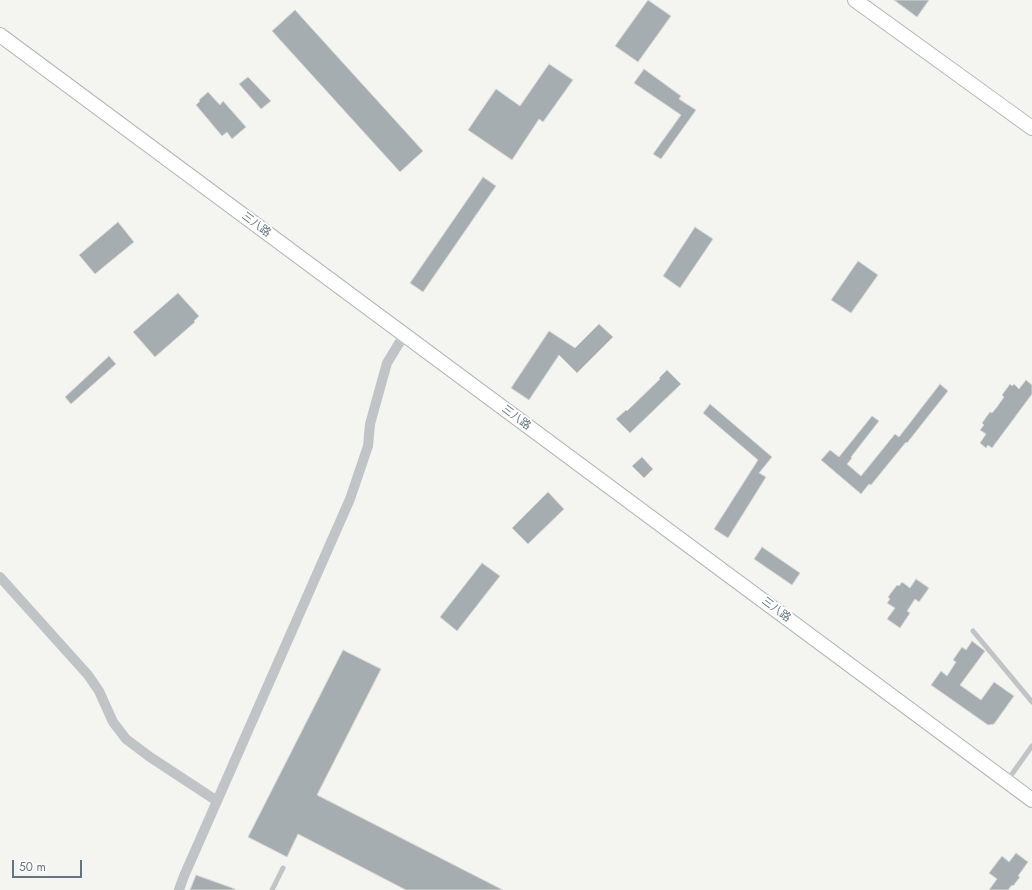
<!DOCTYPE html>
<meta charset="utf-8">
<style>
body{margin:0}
#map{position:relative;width:1032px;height:890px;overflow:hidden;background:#f4f4f1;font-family:Jost,sans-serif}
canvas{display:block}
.scale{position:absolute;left:12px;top:860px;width:70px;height:18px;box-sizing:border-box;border:2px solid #657580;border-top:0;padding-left:5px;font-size:12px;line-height:14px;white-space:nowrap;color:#657580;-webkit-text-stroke:3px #fff;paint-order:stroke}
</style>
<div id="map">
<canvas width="1032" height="890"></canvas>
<div class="scale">50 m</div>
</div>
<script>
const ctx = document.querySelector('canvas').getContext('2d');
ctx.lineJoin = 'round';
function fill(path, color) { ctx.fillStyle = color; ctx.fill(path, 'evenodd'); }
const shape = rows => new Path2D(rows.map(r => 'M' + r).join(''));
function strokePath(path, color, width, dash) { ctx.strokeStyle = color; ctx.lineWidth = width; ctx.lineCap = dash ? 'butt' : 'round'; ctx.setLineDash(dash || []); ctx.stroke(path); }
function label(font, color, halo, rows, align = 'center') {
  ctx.font = font + ' Jost,"Noto Sans SC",sans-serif'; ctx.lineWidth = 4; ctx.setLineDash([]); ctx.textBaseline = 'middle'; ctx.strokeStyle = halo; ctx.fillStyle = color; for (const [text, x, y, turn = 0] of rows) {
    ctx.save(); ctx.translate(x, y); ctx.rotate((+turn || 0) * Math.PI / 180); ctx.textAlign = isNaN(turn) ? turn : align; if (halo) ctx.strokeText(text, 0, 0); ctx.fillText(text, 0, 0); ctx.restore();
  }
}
const building = shape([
 [648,0,671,16,638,62,615,46,648,0],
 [894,0,929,0,917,17,894,0],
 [295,10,423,151,400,172,272,31,295,10],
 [549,64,573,80,543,122,539,119,512,160,468,130,496,89,520,106,549,64],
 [644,69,681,96,679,99,696,110,661,159,653,154,681,115,634,83,644,69],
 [248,77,271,101,261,109,239,84,248,77],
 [208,92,220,105,223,101,246,127,232,139,227,132,222,136,196,105,200,101,199,100,208,92],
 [483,177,496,186,423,292,410,283,483,177],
 [118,222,134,242,95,274,79,255,118,222],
 [695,227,713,239,680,288,663,276,695,227],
 [858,261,878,275,851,313,831,300,858,261],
 [178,293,199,316,194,321,195,322,155,357,133,332,178,293],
 [599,324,613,337,577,373,559,355,529,400,511,388,549,331,575,348,599,324],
 [109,356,116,364,71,404,65,397,109,356],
 [667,370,681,384,630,433,616,419,626,410,627,411,660,379,659,378,667,370],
 [1026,380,1032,385,1032,394,992,448,988,445,986,448,980,443,986,434,980,430,984,425,982,423,990,412,992,413,997,407,1004,397,1002,395,1010,384,1012,386,1014,384,1019,389,1026,380],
 [940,384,948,391,907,443,906,442,871,485,869,484,861,494,821,460,830,450,839,457,872,416,879,421,851,457,852,458,847,464,861,476,895,434,899,437,940,384],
 [710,404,772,457,759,473,766,477,728,538,714,529,758,460,703,413,710,404],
 [642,457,653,469,644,478,632,466,642,457],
 [548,492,564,509,528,544,512,528,548,492],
 [762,547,800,573,792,585,754,559,762,547],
 [482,563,500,576,457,631,440,617,482,563],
 [916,579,929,588,919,602,915,599,907,611,910,613,900,628,887,619,895,608,887,603,890,599,888,597,897,585,899,586,902,582,910,588,916,579],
 [972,641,985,651,960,685,981,700,994,682,1014,696,994,724,988,725,931,685,941,671,947,676,956,662,953,660,962,647,966,650,972,641],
 [343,650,381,669,317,795,503,890,406,890,298,834,287,857,248,837,343,650],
 [1016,853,1028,862,1018,876,1020,877,1013,886,1012,885,1008,890,989,890,997,879,989,873,1002,856,1009,862,1016,853],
 [196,875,235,889,235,890,190,890,196,875]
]);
fill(building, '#a5adb1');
strokePath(building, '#d6d6d4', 1);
const secondary = shape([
 [855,0,1032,128],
 [0,35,1032,800]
]);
strokePath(secondary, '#b0b6b9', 16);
strokePath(shape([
 [973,631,1032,702],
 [1007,781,1032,746],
 [272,890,283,868]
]), '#c0c4c7', 5);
strokePath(shape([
 [0,577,88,675,99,691,113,722,126,739,150,757,217,801],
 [179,890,184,876,350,499,368,446,370,424,387,363,404,335]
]), '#c0c4c7', 10);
strokePath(secondary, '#fff', 14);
label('11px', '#657580', '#fff', [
 ["三八路",256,225,37],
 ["三八路",516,418,37],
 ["三八路",776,610,37]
]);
</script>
